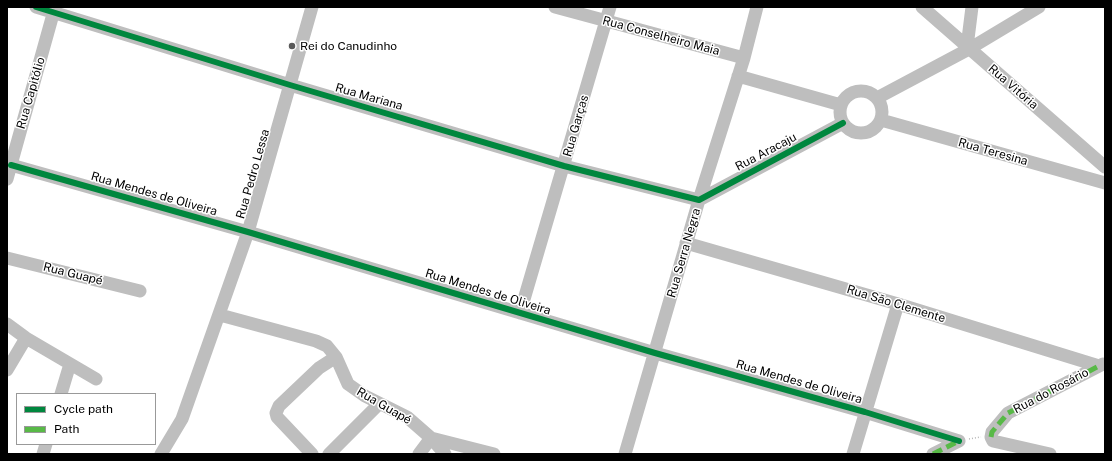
<!DOCTYPE html>
<meta charset="utf-8">
<style>
body{margin:0}
#map{position:relative;width:1112px;height:461px;overflow:hidden;background:#fff;font-family:"Public Sans",sans-serif}
canvas{display:block}
.frame{position:absolute;inset:0;border:8px solid #000;pointer-events:none}
.legend{position:absolute;left:16px;top:393px;width:140px;height:52px;box-sizing:border-box;background:#fff;border:1px solid #999;margin:0;padding:5px 7px;list-style:none;font-size:12px;color:#000}
.legend li{display:flex;align-items:center;gap:8px;height:20px}
.legend b{width:20px;border:1px solid #999}
</style>
<div id="map">
<canvas width="1112" height="461"></canvas>
<div class="frame"></div>
<ul class="legend">
<li><b style="height:5px;background:#00873e"></b>Cycle path</li>
<li><b style="height:5px;background:#58b947"></b>Path</li>
</ul>
</div>
<script>
const ctx = document.querySelector('canvas').getContext('2d');
ctx.lineJoin = 'round';
const shape = rows => new Path2D(rows.map(r => 'M' + r).join(''));
function strokePath(path, color, width, dash) { ctx.strokeStyle = color; ctx.lineWidth = width; ctx.lineCap = dash ? 'butt' : 'round'; ctx.setLineDash(dash || []); ctx.stroke(path); }
function label(font, color, halo, rows, align = 'center') {
  ctx.font = font + ' "Public Sans",sans-serif'; ctx.lineWidth = 3; ctx.setLineDash([]); ctx.textBaseline = 'middle'; ctx.strokeStyle = halo; ctx.fillStyle = color; for (const [text, x, y, turn = 0] of rows) {
    ctx.save(); ctx.translate(x, y); ctx.rotate((+turn || 0) * Math.PI / 180); ctx.textAlign = isNaN(turn) ? turn : align; if (halo) ctx.strokeText(text, 0, 0); ctx.fillText(text, 0, 0); ctx.restore();
  }
}
strokePath(shape([
 [969,439,981,437]
]), '#b8b8b8', 1.5, [1, 2]);
strokePath(shape([
 [36,7,290,85,564,166,699,200,843,123],
 [555,7,744,58],
 [922,7,1105,167],
 [967,47,972,7],
 [738,76,841,105],
 '840 112a21 21 0 1 1 42 0a21 21 0 1 1-42 0Z',
 [877,98,969,49,1039,7],
 [881,120,1105,183],
 [11,165,248,232,655,353,865,412,959,441],
 [7,179,55,7],
 [686,243,898,304,1099,366],
 [7,258,140,291],
 [520,313,610,7],
 [220,315,316,341,327,346,336,357,348,384,365,396,407,417,431,438,445,454],
 [7,324,26,338,96,379],
 [7,370,26,338],
 [61,394,70,364],
 [43,454,46,444],
 [161,454,182,419,248,232,312,7],
 [312,454,277,417,276,413,279,406,319,368,336,357],
 [329,454,379,404],
 [419,454,431,438,494,454],
 [625,454,699,200,744,58,757,7],
 [853,454,898,304],
 [933,454,959,441],
 [1050,454,993,441,991,437,992,432,1008,413,1103,364]
]), '#bebebe', 13);
strokePath(shape([
 [991,437,992,432,1008,413,1099,366],
 [933,454,959,441]
]), '#58b947', 5, [10, 5]);
strokePath(shape([
 [36,7,290,85,564,166,699,200,843,123],
 [11,165,248,232,655,353,865,412,959,441]
]), '#00873e', 6);
for (const [x, y, r, color] of [
 [292,46,4,"#595959"]
]) { const dot = new Path2D(); dot.arc(x, y, r, 0, 2 * Math.PI); ctx.fillStyle = color; ctx.fill(dot); strokePath(dot, '#fff', 1.5); }
label('12px', '#000', '#fff', [
 ["Rua Conselheiro Maia",661,36,15],
 ["Rua Vitória",1013,87,41],
 ["Rua Capitólio",31,93,-74],
 ["Rua Mariana",369,97,16],
 ["Rua Garças",576,126,-74],
 ["Rua Aracaju",766,152,-28],
 ["Rua Teresina",993,152,16],
 ["Rua Pedro Lessa",253,174,-74],
 ["Rua Mendes de Oliveira",154,194,16],
 ["Rua Serra Negra",684,253,-74],
 ["Rua Guapé",73,274,14],
 ["Rua Mendes de Oliveira",488,292,17],
 ["Rua São Clemente",896,304,17],
 ["Rua Mendes de Oliveira",799,382,16],
 ["Rua do Rosário",1051,391,-28],
 ["Rua Guapé",384,406,30]
]);
label('12px', '#000', '#fff', [
 ["Rei do Canudinho",300,46]
], 'left');
</script>
